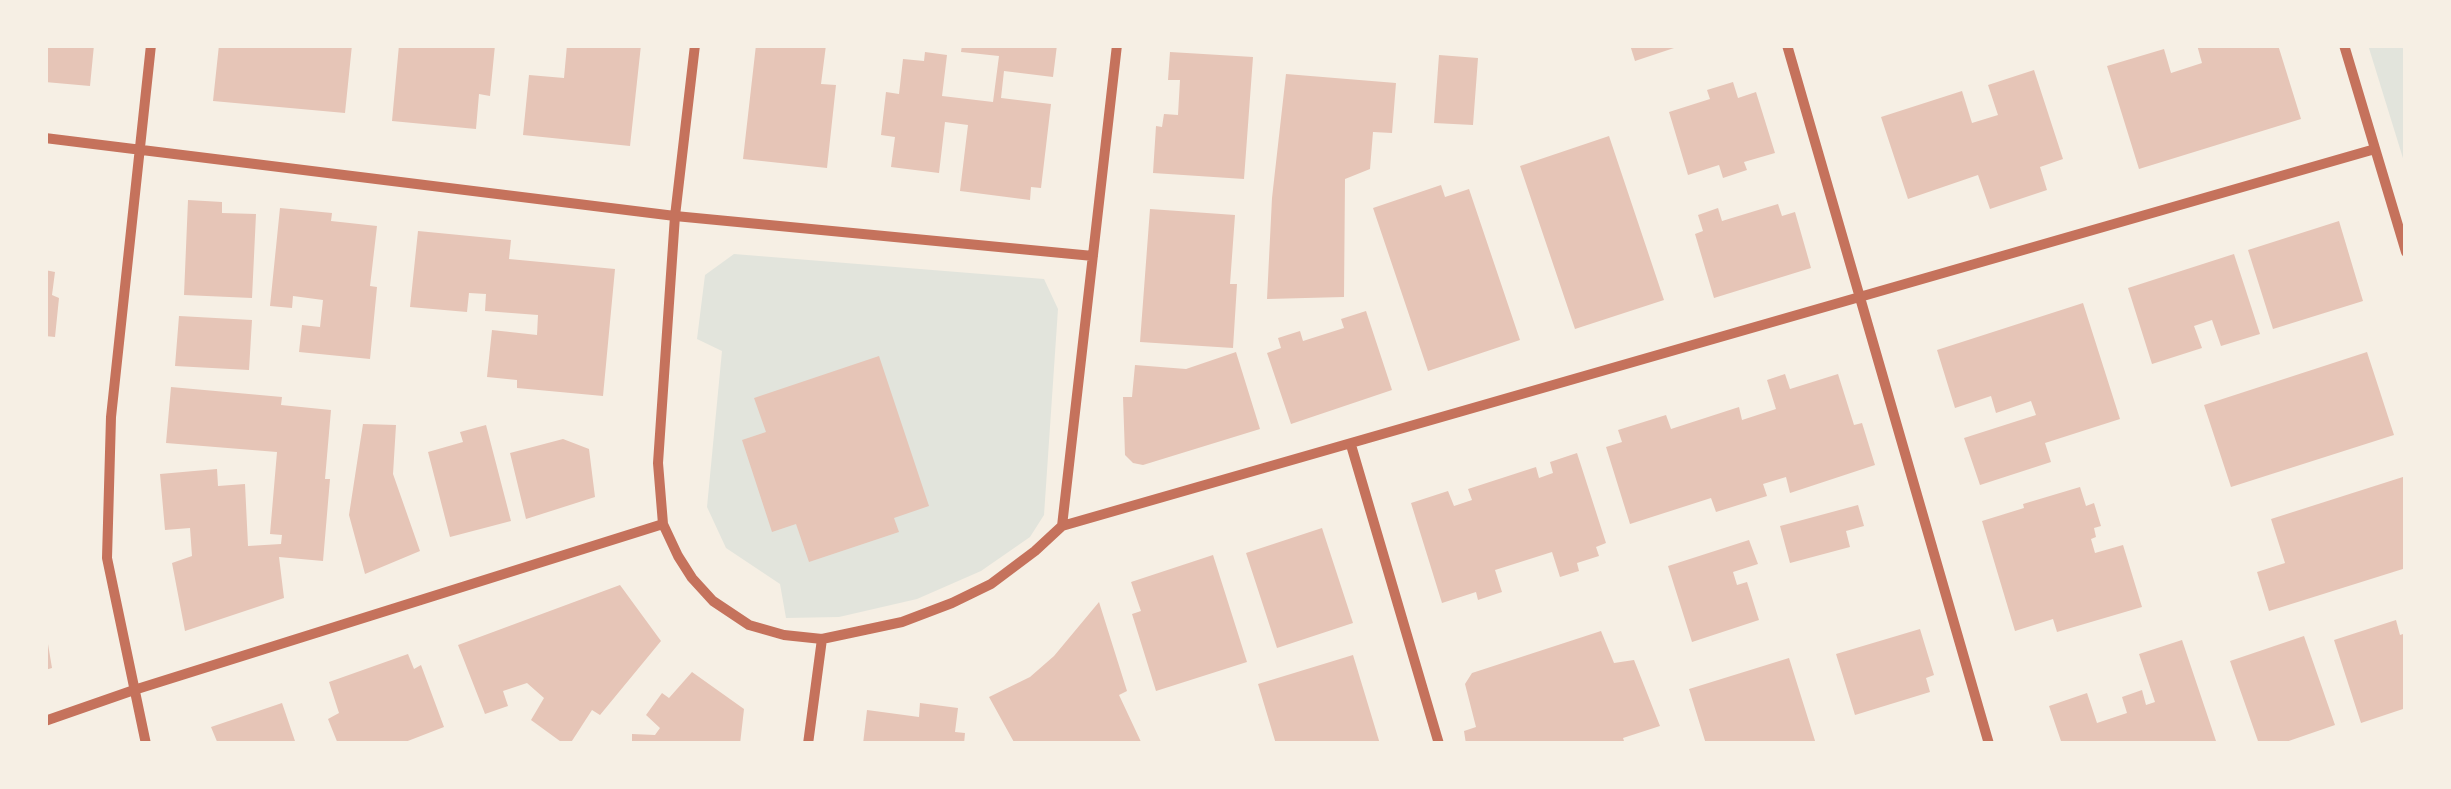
<!DOCTYPE html>
<style>
body{margin:0}
#map{position:relative;width:2451px;height:789px;overflow:hidden;background:#f6efe4;font-family:Manrope,sans-serif}
canvas{display:block}
.frame{position:absolute;inset:0;border:48px solid #f6efe4;pointer-events:none}
</style>
<div id="map">
<canvas width="2451" height="789"></canvas>
<div class="frame"></div>
</div>
<script>
const ctx = document.querySelector('canvas').getContext('2d');
ctx.lineJoin = 'round';
function fill(path, color) { ctx.fillStyle = color; ctx.fill(path, 'evenodd'); }
const shape = rows => new Path2D(rows.map(r => 'M' + r).join(''));
function strokePath(path, color, width, dash) { ctx.strokeStyle = color; ctx.lineWidth = width; ctx.lineCap = dash ? 'butt' : 'round'; ctx.setLineDash(dash || []); ctx.stroke(path); }
fill(shape([
 [2368,45,2406,45,2406,168],
 [734,254,1044,279,1058,309,1044,515,1030,537,981,571,917,599,839,617,786,618,780,584,726,548,707,507,722,351,697,339,705,275]
]), '#e2e4dc');
fill(shape([
 [45,45,94,45,90,86,45,82],
 [219,45,352,45,345,113,213,101],
 [399,45,495,45,490,96,479,94,476,129,392,121],
 [567,45,641,45,630,146,523,135,529,75,564,78],
 [756,45,826,45,821,84,836,85,827,168,743,159],
 [962,45,1057,45,1053,77,1004,71,1001,98,1051,104,1041,188,1031,187,1030,200,960,191,968,125,945,122,939,173,891,167,895,137,881,135,886,92,899,94,903,59,924,61,925,52,947,55,942,96,993,102,999,56,961,52],
 [1630,45,1680,45,1680,46,1635,61],
 [2197,45,2278,45,2301,119,2139,169,2107,66,2164,49,2171,73,2202,63],
 [1170,52,1253,57,1244,179,1153,173,1156,126,1162,127,1164,114,1178,115,1180,80,1168,80],
 [1439,55,1478,58,1473,125,1434,123],
 [2034,70,2063,159,2040,167,2047,190,1990,209,1978,175,1908,199,1881,117,1962,91,1972,123,1998,115,1988,85],
 [1286,74,1396,83,1392,133,1373,132,1370,169,1345,179,1344,297,1267,299,1272,198],
 [1733,82,1738,98,1756,92,1775,153,1744,162,1747,170,1723,178,1719,165,1688,175,1669,112,1710,99,1707,90],
 [1609,136,1664,300,1575,329,1520,166],
 [1441,185,1445,197,1469,189,1520,340,1428,371,1373,208],
 [188,200,222,202,222,213,256,214,252,298,184,295],
 [1778,204,1782,216,1795,212,1811,268,1714,298,1695,234,1703,231,1698,215,1718,208,1722,221],
 [280,208,332,213,331,221,377,226,370,286,377,287,370,359,299,352,302,325,320,327,323,300,293,296,292,308,270,306],
 [1150,209,1235,215,1230,284,1237,284,1233,348,1140,342],
 [2339,221,2363,301,2273,329,2248,250],
 [418,231,511,240,509,259,615,269,603,396,517,388,517,380,487,377,492,330,537,335,538,315,485,311,486,294,469,293,467,312,410,307],
 [2234,254,2260,334,2221,346,2212,320,2194,326,2202,348,2152,364,2128,288],
 [45,270,55,272,52,295,59,298,55,337,45,336],
 [2083,303,2120,419,2045,443,2051,462,1980,485,1964,438,2036,415,2031,401,1996,413,1991,396,1955,408,1937,350],
 [1366,311,1392,390,1291,424,1267,353,1281,348,1278,338,1300,331,1303,341,1344,328,1341,319],
 [179,316,252,320,249,370,175,366],
 [1236,352,1260,429,1143,465,1133,463,1125,455,1123,397,1132,397,1135,365,1186,369],
 [2367,352,2394,435,2231,487,2204,405],
 [879,356,929,506,894,518,899,532,809,562,796,524,772,532,742,440,766,432,754,398],
 [1785,374,1790,389,1838,374,1854,425,1862,423,1875,465,1790,493,1786,477,1763,484,1767,496,1716,512,1711,498,1630,524,1606,447,1622,442,1618,430,1666,415,1671,429,1739,407,1742,420,1776,409,1767,380],
 [171,387,282,397,281,405,331,410,325,479,330,479,323,561,279,557,284,598,185,631,172,563,192,556,190,528,165,530,160,474,217,469,218,486,245,484,248,546,281,544,282,535,270,534,277,452,166,443],
 [363,424,396,425,393,474,420,551,365,574,349,515],
 [486,425,511,521,450,537,428,452,463,442,460,432],
 [563,439,589,449,595,497,526,519,510,453],
 [1577,453,1606,543,1596,547,1599,556,1577,563,1579,571,1560,577,1552,552,1495,570,1502,592,1478,600,1476,592,1442,603,1411,503,1448,491,1454,506,1472,500,1468,489,1536,467,1539,478,1553,473,1550,462],
 [2406,476,2406,568,2269,611,2257,572,2285,563,2271,519],
 [2080,487,2086,506,2094,503,2101,526,2094,528,2096,537,2091,539,2095,553,2123,545,2142,607,2057,632,2053,619,2015,631,1982,521,2024,508,2023,504],
 [1858,505,1864,526,1846,531,1850,547,1790,563,1780,526],
 [1322,528,1353,623,1277,648,1246,553],
 [1749,540,1758,564,1733,572,1737,585,1747,582,1759,620,1692,642,1668,566],
 [1213,555,1247,662,1156,691,1132,614,1141,611,1131,582],
 [620,585,661,641,600,715,592,710,570,744,564,744,531,720,544,698,527,683,503,691,508,706,485,714,458,645],
 [1099,602,1127,691,1119,695,1142,744,1015,744,989,697,1030,677,1054,656],
 [2396,620,2400,635,2406,633,2406,708,2361,723,2334,640],
 [1920,629,1934,675,1926,678,1930,692,1855,715,1836,654],
 [1601,631,1614,663,1634,660,1660,726,1623,738,1625,744,1466,744,1464,731,1476,727,1465,684,1472,673],
 [2304,636,2335,725,2280,744,2259,744,2230,661],
 [45,638,47,638,52,668,45,670],
 [2182,640,2217,744,2062,744,2049,706,2087,693,2097,723,2127,713,2122,697,2142,690,2146,705,2155,702,2139,654],
 [408,654,414,669,421,665,444,727,400,744,338,744,328,719,339,713,329,682],
 [1353,655,1380,744,1276,744,1258,684],
 [1789,658,1816,744,1706,744,1689,689],
 [692,672,744,709,740,744,632,744,632,734,655,735,660,728,646,715,662,693,669,698],
 [282,703,296,744,218,744,211,727],
 [920,703,958,708,955,732,965,733,964,744,863,744,867,710,919,717]
]), '#e6c5b7');
strokePath(shape([
 [695,45,675,216,658,463,663,524,678,556,692,578,713,601,749,625,784,635,822,639,902,622,952,603,991,584,1035,551,1062,526,2375,149],
 [1787,45,1989,744],
 [2344,45,2406,252],
 [45,138,675,216,1093,256],
 [1351,445,1439,744],
 [1062,526,1117,45],
 [45,721,134,690,663,524],
 [146,744,107,558,111,417,151,45],
 [808,744,822,639]
]), '#c5725c', 10);
</script>
